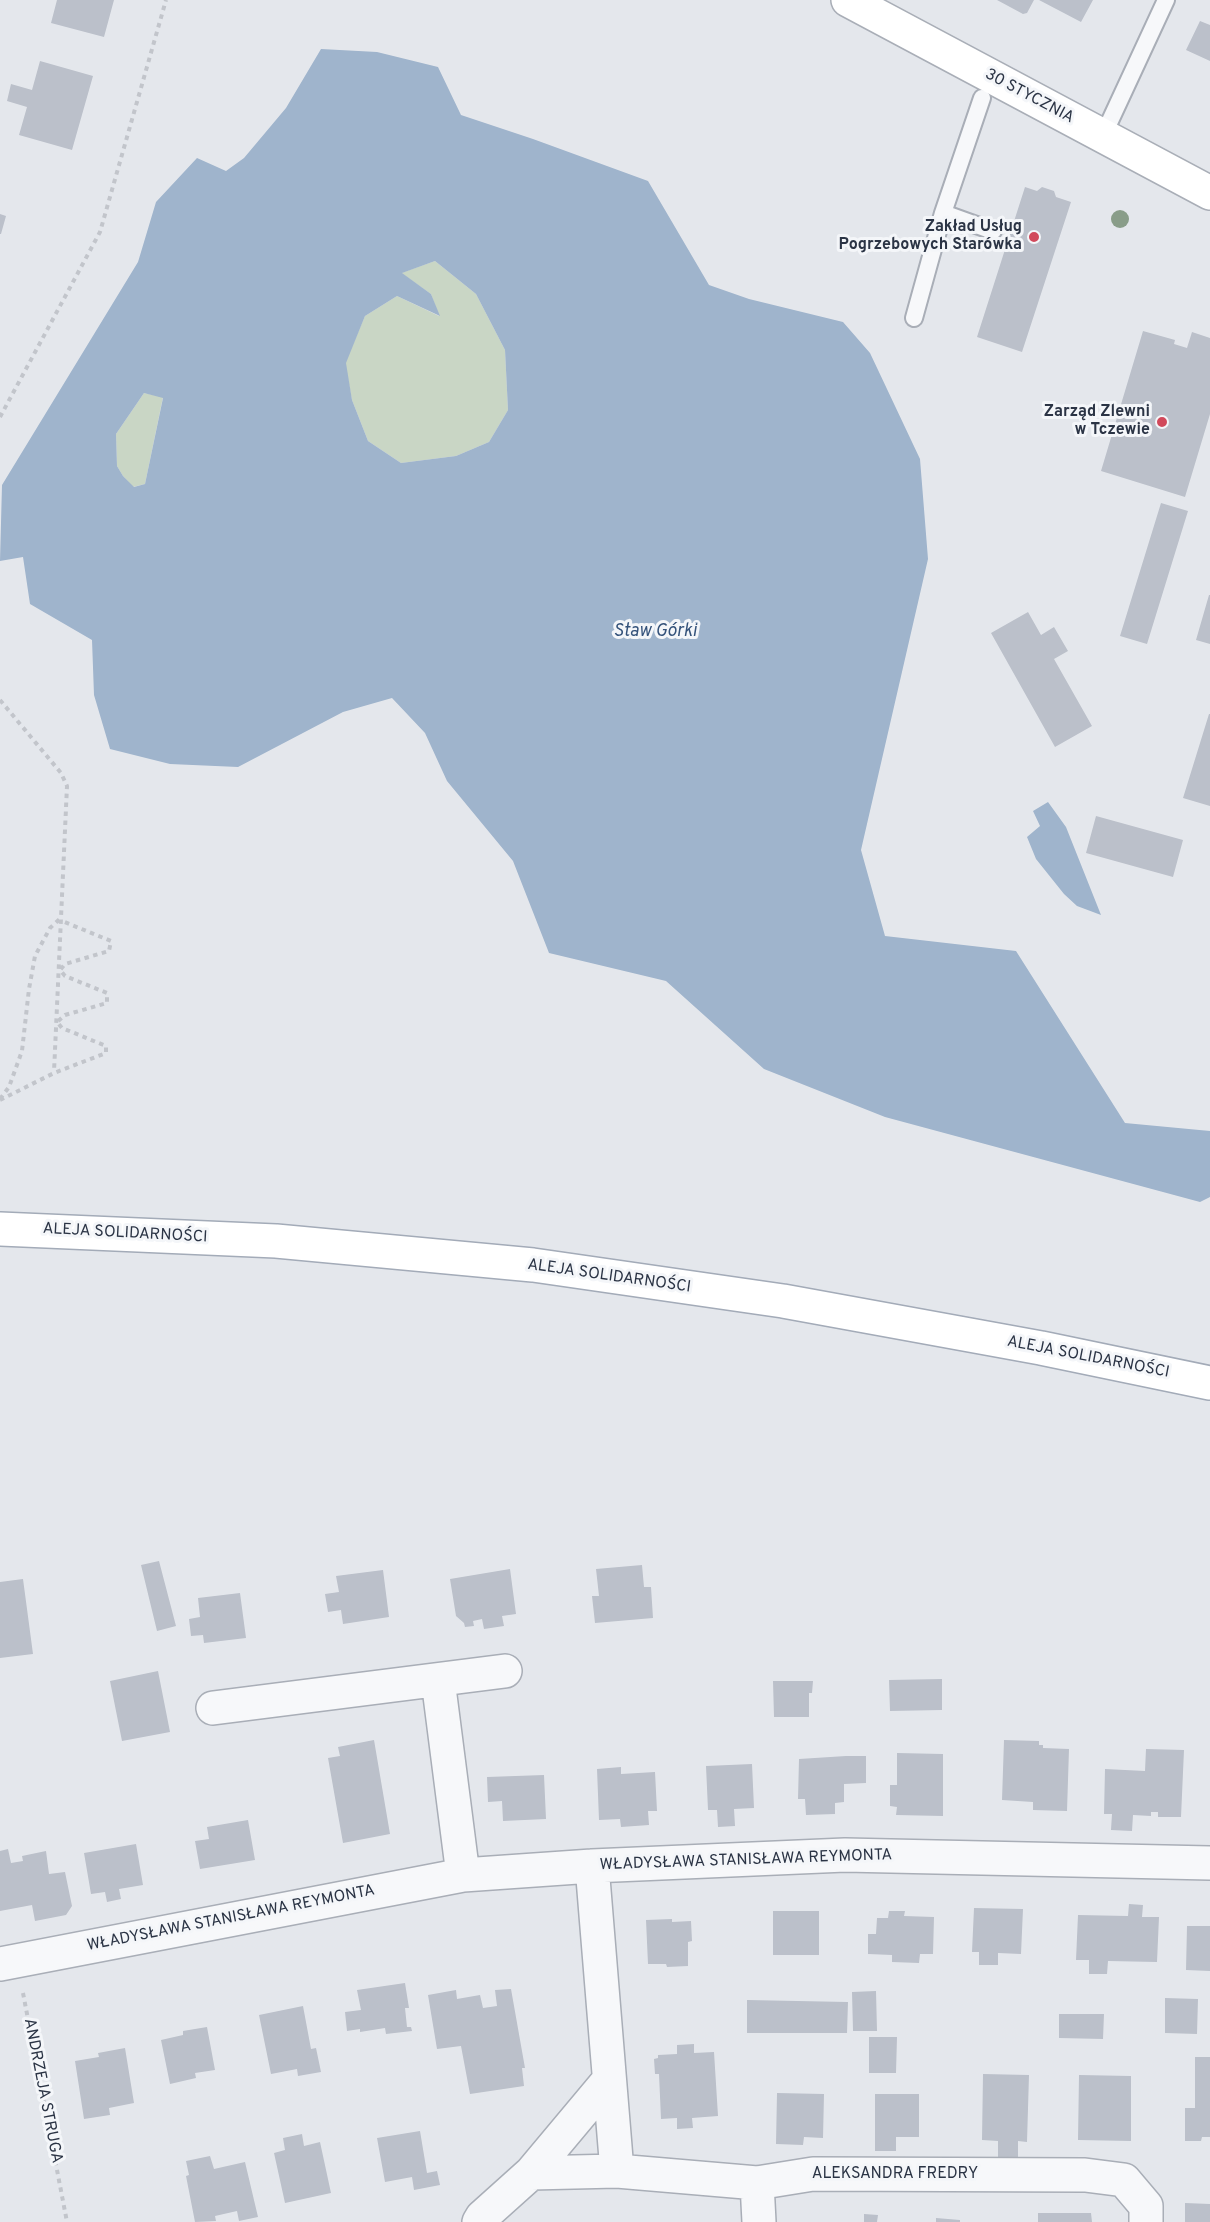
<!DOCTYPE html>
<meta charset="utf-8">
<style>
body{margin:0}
canvas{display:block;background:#e4e7ec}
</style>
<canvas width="1210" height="2222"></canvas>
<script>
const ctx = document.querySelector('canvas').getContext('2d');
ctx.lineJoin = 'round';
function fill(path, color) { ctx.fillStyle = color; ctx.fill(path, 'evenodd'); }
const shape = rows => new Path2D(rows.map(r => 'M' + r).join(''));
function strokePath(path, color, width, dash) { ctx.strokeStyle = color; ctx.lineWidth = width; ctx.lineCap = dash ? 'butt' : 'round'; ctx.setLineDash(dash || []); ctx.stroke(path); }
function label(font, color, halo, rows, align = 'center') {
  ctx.font = font + ' Overpass,sans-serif'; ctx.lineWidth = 6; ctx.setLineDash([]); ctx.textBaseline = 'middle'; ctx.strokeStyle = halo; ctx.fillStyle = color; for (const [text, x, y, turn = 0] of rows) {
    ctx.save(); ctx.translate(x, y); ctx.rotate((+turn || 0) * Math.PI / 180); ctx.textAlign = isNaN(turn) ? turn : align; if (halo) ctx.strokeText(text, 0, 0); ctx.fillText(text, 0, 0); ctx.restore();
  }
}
fill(shape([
 [435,261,476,294,505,350,508,410,489,442,456,456,401,463,368,441,352,400,345,363,365,316,397,296,439,316,431,294,401,273],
 [144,393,163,397,145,484,133,487,123,476,117,466,116,434]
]), '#c9d6c5');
fill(shape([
 [321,49,377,52,438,67,461,115,533,139,648,181,709,285,749,299,843,322,870,353,920,459,928,559,861,850,885,936,1016,951,1125,1123,1210,1131,1210,1197,1200,1202,885,1117,764,1069,666,981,549,953,513,861,447,781,425,733,392,698,343,712,238,767,170,764,110,749,94,695,92,640,30,604,23,557,0,561,2,485,138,262,156,202,197,158,226,171,244,158,286,108],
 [435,261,476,294,505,350,508,410,489,442,456,456,401,463,368,441,352,400,346,363,365,316,397,296,440,316,431,294,402,273],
 [144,393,163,398,145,484,134,487,123,476,117,466,116,434],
 [1048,802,1066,827,1101,915,1077,906,1064,894,1036,859,1027,837,1040,826,1033,811]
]), '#9fb4cc');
fill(shape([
 [57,0,114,0,104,37,51,23],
 [997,0,1034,0,1027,13,1023,14],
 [1039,0,1093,0,1081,22],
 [1200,21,1210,25,1210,61,1186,50],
 [40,61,93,76,72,150,19,135,27,107,7,101,11,84,32,90],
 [1025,187,1037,191,1042,187,1054,191,1056,197,1071,202,1022,352,977,337],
 [0,214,6,216,1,234,0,234],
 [1143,331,1175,340,1174,344,1187,348,1192,332,1210,338,1210,414,1185,497,1101,471],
 [1161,503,1188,511,1147,644,1120,636],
 [1209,595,1210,595,1210,644,1196,640],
 [1028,612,1041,635,1054,627,1068,651,1054,659,1092,726,1055,747,991,633],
 [1209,714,1210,714,1210,806,1183,798],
 [1096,816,1183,840,1173,877,1086,853],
 [159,1561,176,1626,157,1631,141,1565],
 [642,1565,644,1587,651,1587,653,1618,595,1623,592,1596,599,1596,596,1569],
 [510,1569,516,1614,502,1616,504,1626,484,1629,482,1619,473,1621,474,1626,465,1627,464,1623,456,1616,450,1579],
 [383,1570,389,1617,343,1624,341,1610,328,1612,325,1594,339,1592,336,1576],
 [23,1579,33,1654,0,1658,0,1582],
 [240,1593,246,1638,204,1643,203,1635,191,1636,189,1619,200,1617,198,1598],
 [158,1671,170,1732,122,1741,110,1681],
 [942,1679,942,1710,890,1711,889,1680],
 [773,1681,813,1681,812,1693,809,1693,809,1717,774,1717],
 [374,1740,390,1834,343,1843,328,1758,340,1756,338,1747],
 [1004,1740,1039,1741,1039,1745,1043,1745,1043,1748,1069,1749,1067,1811,1033,1810,1033,1802,1002,1800],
 [1146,1749,1184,1750,1181,1817,1158,1817,1158,1812,1151,1812,1151,1816,1133,1815,1132,1831,1111,1830,1112,1814,1104,1814,1105,1769,1145,1771],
 [897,1753,943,1754,943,1816,896,1815,897,1807,890,1806,890,1785,897,1785],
 [846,1756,866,1756,866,1783,844,1784,844,1802,835,1803,835,1814,806,1815,805,1799,798,1799,799,1759],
 [752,1764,754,1808,734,1809,735,1826,718,1827,717,1810,708,1810,706,1766],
 [621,1767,621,1774,655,1772,657,1811,648,1811,649,1825,621,1827,620,1819,599,1820,597,1769],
 [544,1775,546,1819,503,1821,502,1801,488,1802,487,1777],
 [248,1820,255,1860,200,1869,195,1841,209,1839,207,1827],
 [136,1844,143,1885,119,1889,121,1899,107,1902,105,1892,91,1894,84,1853],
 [8,1849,11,1863,23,1861,22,1856,46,1851,49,1874,65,1872,72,1906,66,1915,35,1921,32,1905,0,1911,0,1851],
 [1129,1904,1143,1905,1142,1917,1159,1917,1157,1962,1108,1961,1107,1974,1089,1974,1089,1960,1076,1960,1078,1915,1128,1916],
 [974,1908,1023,1909,1021,1954,998,1953,998,1965,979,1965,979,1952,972,1952],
 [773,1911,819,1911,819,1955,773,1955],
 [889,1911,905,1911,904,1916,934,1917,933,1954,920,1954,919,1963,892,1962,892,1955,868,1954,868,1934,876,1934,877,1918,888,1918],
 [672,1919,672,1922,691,1921,692,1941,688,1942,688,1966,667,1967,666,1964,648,1964,646,1920],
 [1187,1926,1210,1926,1210,1971,1186,1970],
 [405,1983,409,2008,405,2008,407,2027,411,2027,412,2031,386,2034,385,2028,360,2032,360,2029,347,2031,345,2012,361,2010,357,1990],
 [511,1989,525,2068,522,2068,524,2086,470,2094,461,2046,437,2049,428,1995,456,1990,457,1999,480,1995,483,2008,497,2006,495,1990],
 [876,1991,877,2031,853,2031,852,1992],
 [1165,1998,1198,1999,1197,2034,1165,2033],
 [747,2000,848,2002,847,2033,747,2033],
 [303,2006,311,2049,316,2048,321,2072,298,2076,297,2069,271,2074,259,2015],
 [1059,2014,1104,2014,1103,2039,1059,2038],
 [207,2027,215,2070,195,2073,196,2078,170,2084,161,2040,183,2035,183,2031],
 [869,2037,897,2037,896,2073,869,2073],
 [694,2044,694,2053,714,2052,718,2116,692,2118,693,2128,677,2129,677,2118,661,2119,659,2074,655,2074,654,2059,658,2058,658,2055,677,2054,677,2045],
 [125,2048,134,2103,109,2108,110,2115,84,2119,75,2061,99,2057,98,2053],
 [1195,2057,1210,2057,1210,2137,1202,2137,1201,2141,1185,2141,1185,2108,1195,2108],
 [983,2074,1029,2075,1027,2142,1018,2141,1018,2158,998,2157,998,2141,982,2140],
 [1079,2075,1131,2076,1131,2141,1078,2140],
 [777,2093,824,2094,823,2138,804,2137,803,2145,776,2144],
 [875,2094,919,2094,919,2137,896,2137,896,2151,875,2151],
 [420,2131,427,2173,437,2171,440,2185,414,2190,412,2177,385,2182,377,2138],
 [302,2134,304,2146,320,2142,331,2193,285,2203,274,2153,285,2150,283,2138],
 [210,2156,214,2169,245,2162,258,2217,239,2221,237,2211,215,2216,216,2221,195,2222,186,2176,189,2175,186,2161],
 [1185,2203,1210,2204,1210,2222,1185,2222],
 [1038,2213,1091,2213,1092,2222,1038,2222],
 [864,2214,878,2215,877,2222,864,2222],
 [936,2218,960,2220,960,2222,936,2222]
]), '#bbc0ca');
const lane = shape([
 [1103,136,1166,0],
 [943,213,993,231],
 [914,318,943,213,982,98]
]);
const street = shape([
 [438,1680,463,1875],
 [213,1708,505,1671],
 [592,1866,617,2171],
 [0,1964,463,1875,592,1866,845,1855,1210,1863],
 [531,2173,608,2081],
 [757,2183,759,2222],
 [479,2222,482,2217,531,2173,617,2171,757,2183,813,2174,1085,2175,1124,2180,1146,2206,1146,2222]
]);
const secondary = shape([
 [848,0,1210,193]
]);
const primary = shape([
 [0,1229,276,1241,533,1265,783,1301,1041,1348,1210,1383]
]);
strokePath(lane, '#a9aeb7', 20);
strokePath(street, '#a9aeb7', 36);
strokePath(secondary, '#a9aeb7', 36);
strokePath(primary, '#a3abb8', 36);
strokePath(shape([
 [0,417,100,232,166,0],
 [0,700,61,773,67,786,54,1072],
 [0,1099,9,1087,22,1051,29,989,35,956,50,928,62,917],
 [0,1100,54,1073,106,1053,106,1046,62,1028,57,1022,65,1015,107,1003,107,993,65,976,60,970,65,964,109,951,111,941,62,921],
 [23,1993,67,2222]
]), '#c2c5cb', 4, [4.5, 4.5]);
strokePath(lane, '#f7f8fa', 16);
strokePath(street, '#f7f8fa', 33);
strokePath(secondary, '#fff', 33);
strokePath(primary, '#fff', 33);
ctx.fillStyle = '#899d89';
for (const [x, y] of [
 [1120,219]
]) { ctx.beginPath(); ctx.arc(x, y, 9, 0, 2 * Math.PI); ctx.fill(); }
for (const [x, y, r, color] of [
 [1034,237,6,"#d1495b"],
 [1162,422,6,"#d1495b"]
]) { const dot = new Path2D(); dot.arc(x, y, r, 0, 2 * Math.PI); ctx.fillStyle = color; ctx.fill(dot); strokePath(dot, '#f4f6f9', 2); }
label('16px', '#2b3445', '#f4f6f9', [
 ["30 STYCZNIA",1029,97,28],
 ["ALEJA SOLIDARNOŚCI",125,1234,3],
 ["ALEJA SOLIDARNOŚCI",609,1277,8],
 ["ALEJA SOLIDARNOŚCI",1088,1358,11],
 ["WŁADYSŁAWA STANISŁAWA REYMONTA",746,1861,-2],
 ["WŁADYSŁAWA STANISŁAWA REYMONTA",231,1919,-11],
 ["ANDRZEJA STRUGA",42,2091,79],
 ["ALEKSANDRA FREDRY",895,2175]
]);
label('bold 16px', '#2b3445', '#f4f6f9', [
 ["Zakład Usług",1022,228],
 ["Pogrzebowych Starówka",1022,246],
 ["Zarząd Zlewni",1150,413],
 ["w Tczewie",1150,431]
], 'right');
label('italic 18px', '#34527a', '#f4f6f9', [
 ["Staw Górki",655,632]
]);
</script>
